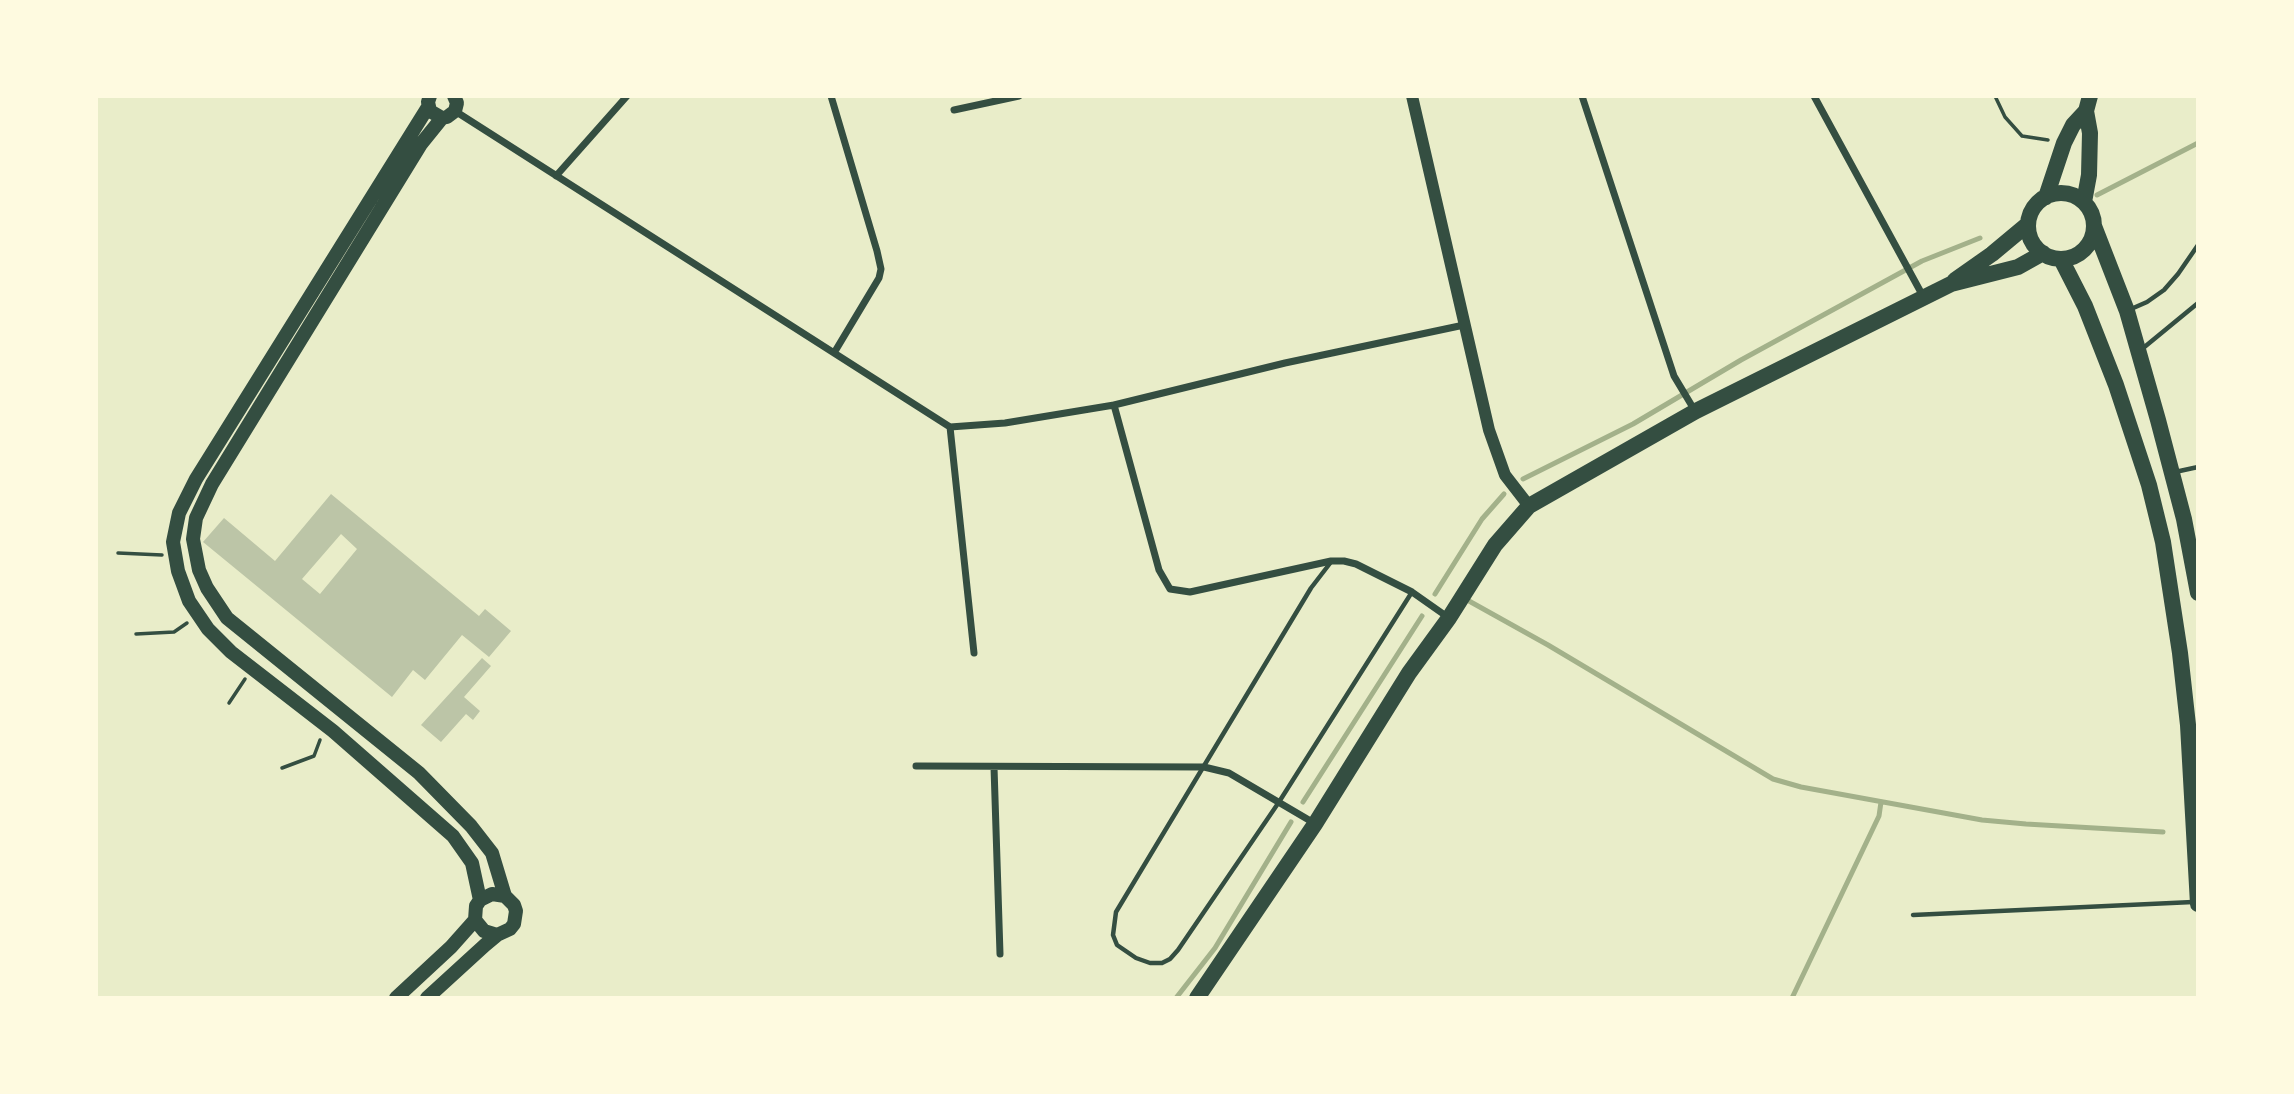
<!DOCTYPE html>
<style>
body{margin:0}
#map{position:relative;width:2294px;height:1094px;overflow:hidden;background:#e9edc9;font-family:Inter,sans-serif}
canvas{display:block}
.frame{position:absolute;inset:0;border:98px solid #fefae0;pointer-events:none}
</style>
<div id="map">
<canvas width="2294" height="1094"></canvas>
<div class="frame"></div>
</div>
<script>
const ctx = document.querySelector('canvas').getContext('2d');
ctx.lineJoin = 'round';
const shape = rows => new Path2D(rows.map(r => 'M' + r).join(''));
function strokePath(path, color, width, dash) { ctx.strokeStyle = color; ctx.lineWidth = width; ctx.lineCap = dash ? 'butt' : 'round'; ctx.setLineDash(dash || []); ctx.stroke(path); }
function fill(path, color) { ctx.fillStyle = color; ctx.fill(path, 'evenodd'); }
strokePath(shape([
 [2097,195,2198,143],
 [1523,479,1633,424,1741,360,1922,261,1980,238],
 [1435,594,1482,519,1504,494],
 [1469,601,1548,645,1773,779,1801,787,1982,820,2026,824,2163,832],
 [1303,802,1422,616],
 [1176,998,1215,948,1291,822],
 [1792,998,1879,816,1881,802]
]), '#a3b18a', 5);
fill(shape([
 [331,494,479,616,485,609,511,631,489,657,462,635,425,680,413,670,392,697,203,542,224,518,275,561],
 [341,534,357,549,320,594,302,579],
 [482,658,491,666,464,697,480,711,473,720,466,714,441,742,421,725]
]), '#bcc5a7');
strokePath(shape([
 [1995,96,2005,117,2022,136,2048,140],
 [118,553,162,555],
 [136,634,174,632,187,623],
 [229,703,245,679],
 [282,768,314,756,320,740]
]), '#344e41', 3.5);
strokePath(shape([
 [2131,309,2147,302,2164,290,2178,274,2198,245],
 [2142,349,2198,303],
 [2175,472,2198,467],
 [1331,562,1311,588,1116,912,1113,935,1117,945,1136,958,1150,963,1162,963,1170,959,1178,950,1279,802,1412,592],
 [1913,915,2193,902]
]), '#344e41', 4.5);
strokePath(shape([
 [831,96,877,251,881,269,879,278,834,353],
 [1582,96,1674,376,1695,411],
 [1814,96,1924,298],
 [954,110,1019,96],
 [455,111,950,427],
 [556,176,627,96],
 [1114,405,1159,570,1170,589,1190,592,1331,561,1344,561,1356,564,1412,592,1449,618],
 [950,427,1005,423,1114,405,1285,363,1464,325],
 [950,427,974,653],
 [916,766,1204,767,1229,773,1314,823],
 [994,767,1000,954]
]), '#344e41', 7);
strokePath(shape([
 [1412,96,1489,430,1505,475,1529,506]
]), '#344e41', 12);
strokePath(shape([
 [430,96,428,102,430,111,442,118,447,117,455,111,457,103,454,96],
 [428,107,196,479,179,513,173,542,178,571,189,601,208,629,231,652,333,731,453,836,472,863,480,900],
 [442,118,421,144,212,484,196,518,193,539,199,570,207,588,227,618,419,773,471,826,492,853,505,896],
 [396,998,451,947,475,920],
 [427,998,485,945,497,935,510,929,514,924,516,911,514,905,505,896,492,894,480,900,476,906,475,920,484,931,497,935]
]), '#344e41', 14);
strokePath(shape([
 '2028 226a33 33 0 1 1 66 0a33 33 0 1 1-66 0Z',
 [2046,197,2064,143,2073,125,2086,111,2090,96],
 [2084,202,2089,175,2090,133,2086,111],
 [2094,226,2127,311,2158,420,2184,519,2198,593],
 [2061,259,2085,306,2116,385,2149,485,2163,542,2180,653,2188,725,2198,904],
 [1955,280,1992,254,2028,224],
 [1197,998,1315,824,1409,673,1449,618,1495,545,1529,506,1696,411,1951,284,2018,267,2043,253]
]), '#344e41', 16);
</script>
